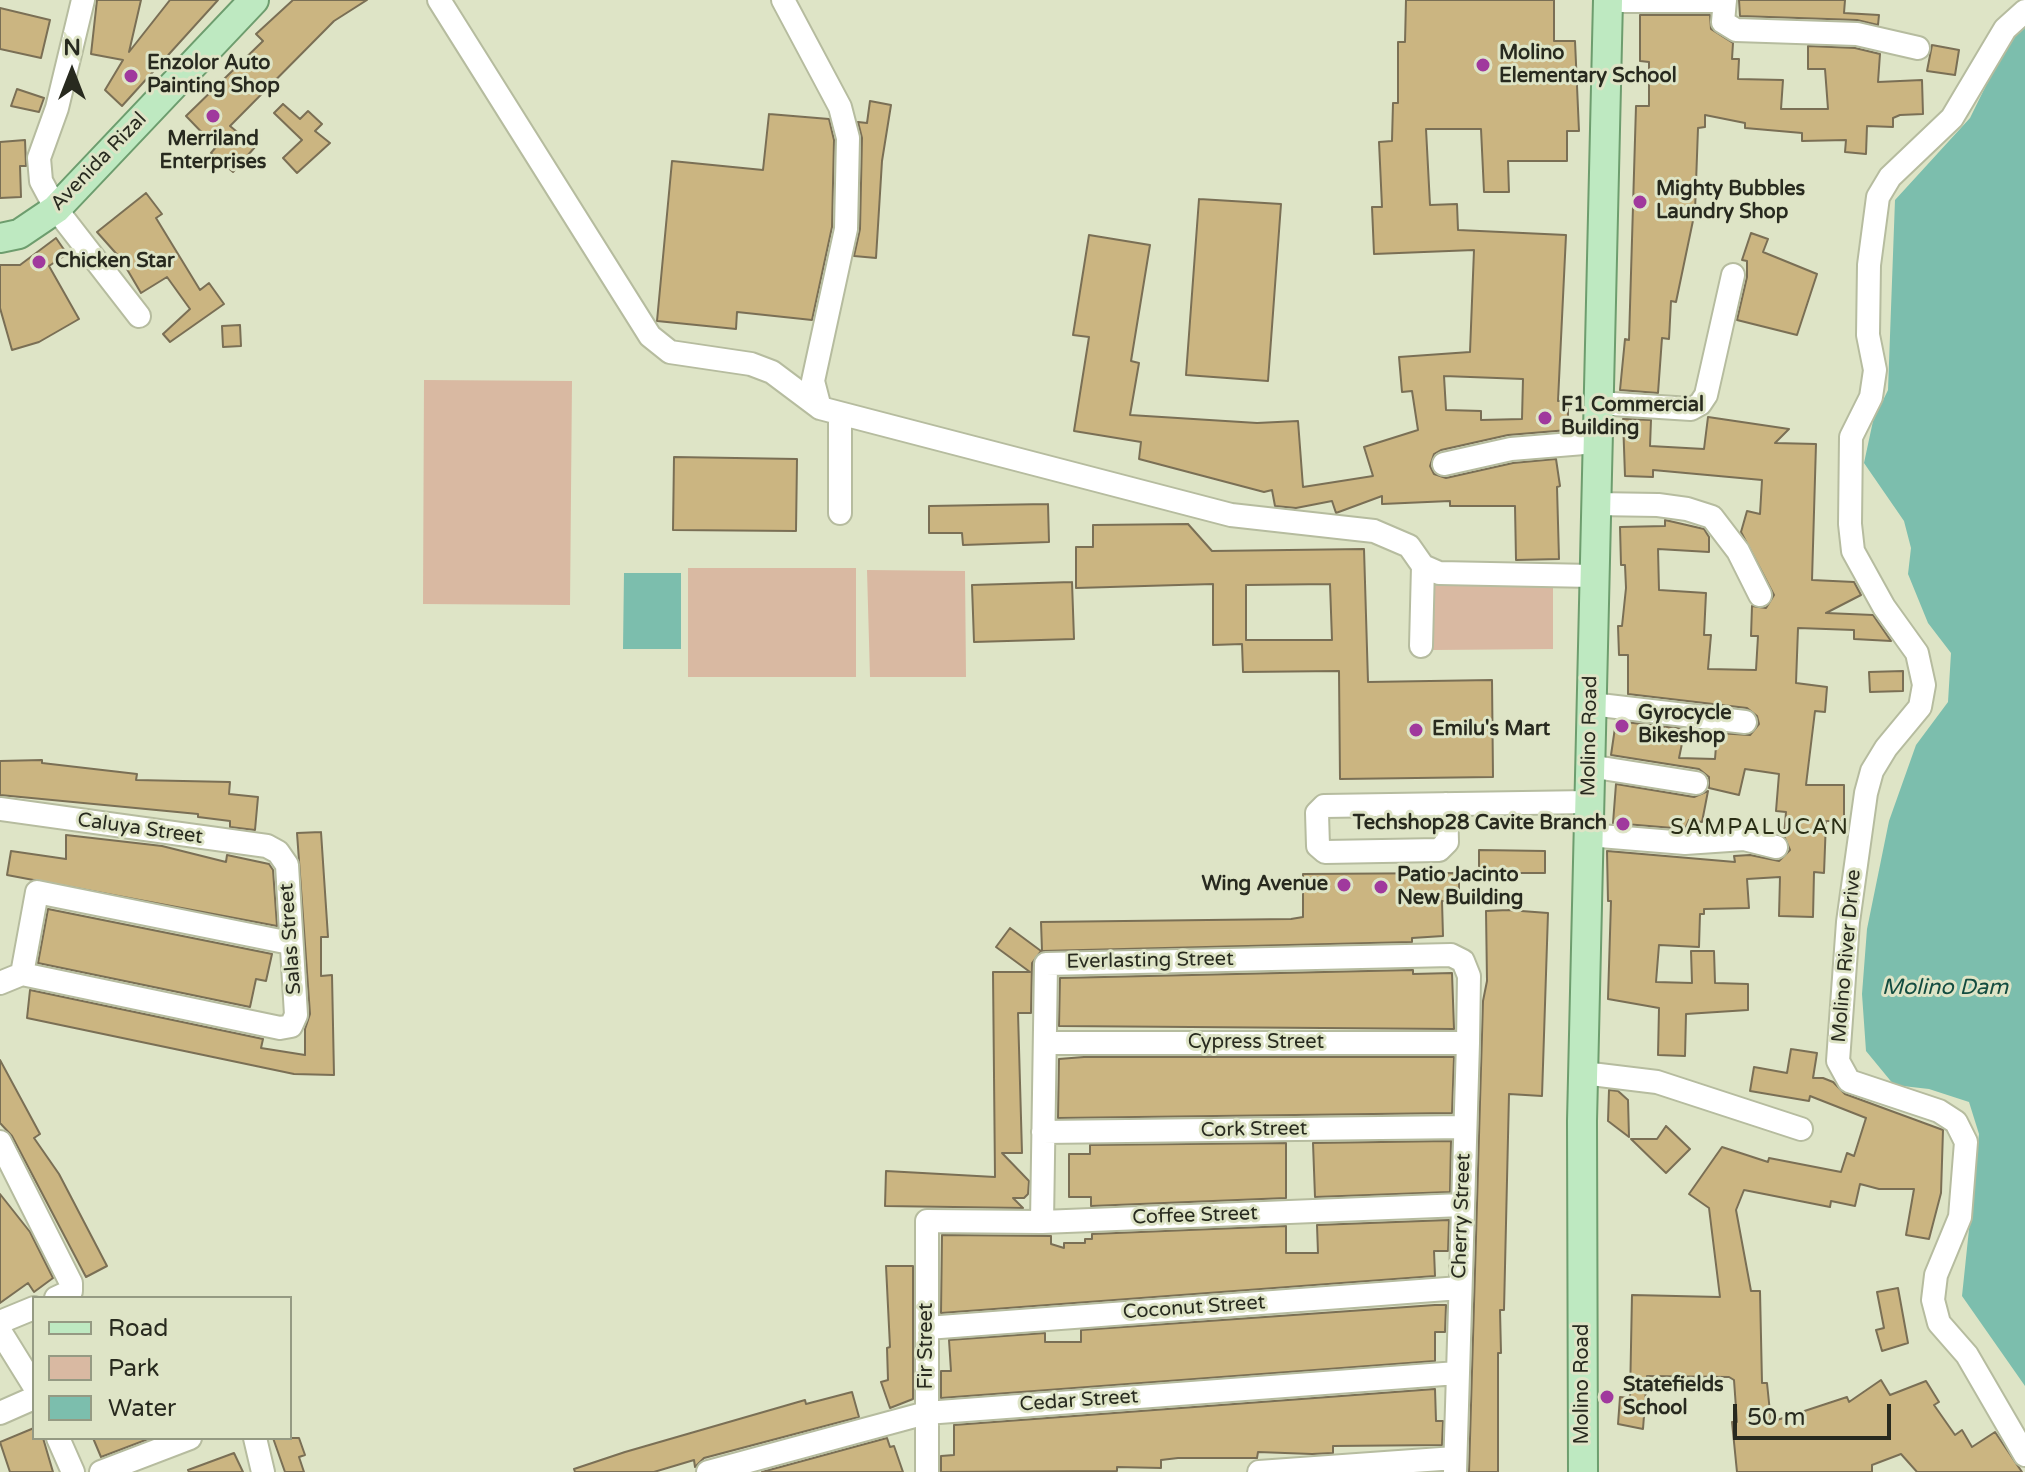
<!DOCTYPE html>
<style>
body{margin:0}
#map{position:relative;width:2025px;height:1472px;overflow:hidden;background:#dee4c6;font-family:"Varela Round",sans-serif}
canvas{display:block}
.legend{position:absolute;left:32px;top:1296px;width:260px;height:144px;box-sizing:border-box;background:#dee4c6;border:2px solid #959a83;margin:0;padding:10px 14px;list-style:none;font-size:24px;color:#282a1f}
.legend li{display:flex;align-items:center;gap:16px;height:40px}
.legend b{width:40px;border:2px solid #959a83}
.north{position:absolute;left:32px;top:32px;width:80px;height:80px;-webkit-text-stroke:6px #dee4c6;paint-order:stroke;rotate:0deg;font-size:22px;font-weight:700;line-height:32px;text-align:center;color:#282a1f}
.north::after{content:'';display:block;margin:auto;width:28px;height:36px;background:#282a1f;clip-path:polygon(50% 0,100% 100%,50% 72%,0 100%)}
.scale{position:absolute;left:1733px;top:1404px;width:158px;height:36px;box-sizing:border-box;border:4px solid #282a1f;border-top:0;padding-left:10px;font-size:24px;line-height:28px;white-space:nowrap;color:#282a1f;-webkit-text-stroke:6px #dee4c6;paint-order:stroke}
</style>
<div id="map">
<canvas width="2025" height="1472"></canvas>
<ul class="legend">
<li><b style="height:10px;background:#bee9c1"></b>Road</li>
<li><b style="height:22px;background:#d9b9a2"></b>Park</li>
<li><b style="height:22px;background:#7cbead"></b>Water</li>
</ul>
<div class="north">N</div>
<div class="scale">50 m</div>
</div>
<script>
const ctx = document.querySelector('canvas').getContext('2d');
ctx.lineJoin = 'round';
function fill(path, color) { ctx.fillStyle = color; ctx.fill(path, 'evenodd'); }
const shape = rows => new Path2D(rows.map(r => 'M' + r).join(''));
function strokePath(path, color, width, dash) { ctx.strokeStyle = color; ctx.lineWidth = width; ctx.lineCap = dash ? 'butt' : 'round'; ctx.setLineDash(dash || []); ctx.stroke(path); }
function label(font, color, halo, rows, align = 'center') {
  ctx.font = font + ' "Varela Round",sans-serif'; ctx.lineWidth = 6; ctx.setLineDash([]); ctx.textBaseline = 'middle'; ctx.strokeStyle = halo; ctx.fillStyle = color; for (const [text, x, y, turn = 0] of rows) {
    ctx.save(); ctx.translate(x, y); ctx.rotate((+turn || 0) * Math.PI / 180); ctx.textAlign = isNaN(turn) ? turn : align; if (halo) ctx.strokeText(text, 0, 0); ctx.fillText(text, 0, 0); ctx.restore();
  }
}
fill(shape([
 [424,380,572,381,570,605,423,604],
 [688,568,856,568,856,677,688,677],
 [867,570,965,571,966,677,870,677],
 [1553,584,1553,649,1433,650,1432,585]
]), '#d9b9a2');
fill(shape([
 [2025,23,2025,1386,1962,1296,1979,1134,1969,1102,1929,1089,1894,1085,1866,1051,1862,994,1867,929,1889,821,1916,745,1948,702,1951,653,1928,623,1908,574,1911,548,1904,521,1864,463,1873,421,1888,390,1895,200,1970,118,2001,55],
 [624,573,681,573,681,649,623,649]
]), '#7cbead');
const building = shape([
 [97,0,141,0,129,52,170,0,218,0,122,106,105,90,123,60,91,54,97,0],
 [293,0,367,0,334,21,230,126,255,147,233,172,211,153,216,147,186,116,263,41,256,34,293,0],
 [1406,0,1554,0,1554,41,1575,41,1579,131,1567,131,1567,161,1508,161,1509,192,1484,192,1481,129,1426,129,1430,205,1457,204,1458,230,1566,235,1558,401,1568,401,1568,430,1508,435,1441,450,1434,454,1430,466,1434,474,1446,478,1513,463,1556,459,1560,486,1557,487,1559,559,1516,560,1515,506,1450,506,1450,501,1382,504,1382,496,1336,513,1332,501,1296,508,1275,506,1272,490,1264,492,1139,459,1141,442,1074,431,1089,337,1073,335,1089,235,1150,245,1131,361,1139,363,1130,415,1257,423,1298,421,1303,487,1373,476,1364,447,1418,430,1412,391,1402,392,1399,357,1470,352,1474,250,1374,254,1372,207,1382,207,1379,142,1392,141,1393,103,1398,103,1398,42,1405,42,1406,0],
 [1444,376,1523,379,1522,419,1481,420,1481,411,1446,410,1444,376],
 [1739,0,1845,0,1844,13,1879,15,1878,25,1857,20,1740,16,1739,0],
 [0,8,50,20,41,58,0,49,0,8],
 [1640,15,1710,15,1711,29,1733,43,1732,59,1739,59,1738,79,1783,80,1781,109,1828,109,1825,69,1808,69,1808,46,1855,48,1880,54,1878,82,1922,80,1923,114,1900,115,1893,118,1893,127,1867,126,1866,154,1845,152,1846,140,1802,141,1802,133,1745,128,1745,123,1705,115,1705,127,1698,128,1695,211,1676,302,1671,301,1669,339,1662,338,1658,393,1620,390,1625,339,1629,340,1636,106,1649,106,1649,62,1640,61,1640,15],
 [1932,45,1959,50,1955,75,1927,71,1932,45],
 [17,89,44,98,39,112,11,106,17,89],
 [870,101,891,105,882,161,876,258,854,256,860,229,862,138,858,122,867,123,870,101],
 [283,104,300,119,308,111,322,124,315,131,330,143,297,173,283,158,302,140,274,113,283,104],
 [769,114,829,119,834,140,832,227,812,320,737,312,736,329,657,321,672,161,763,170,769,114],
 [25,140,26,166,20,166,21,197,0,198,0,142,25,140],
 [146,193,162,214,156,218,200,290,209,283,224,304,170,342,163,334,190,309,167,277,141,293,121,259,97,232,146,193],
 [1199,199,1281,204,1268,381,1186,375,1199,199],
 [1751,233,1768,239,1763,252,1817,274,1797,335,1737,320,1747,277,1747,261,1742,260,1751,233],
 [56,238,67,254,49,266,79,319,39,342,12,350,0,308,0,265,20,265,56,238],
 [240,325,241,346,223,347,222,326,240,325],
 [1708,417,1789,429,1775,443,1816,444,1812,580,1854,582,1861,595,1826,613,1873,615,1891,641,1854,639,1854,630,1798,628,1796,683,1827,687,1825,712,1815,711,1806,785,1844,785,1844,821,1826,821,1824,873,1814,872,1813,917,1779,916,1780,877,1747,879,1749,908,1704,909,1704,914,1700,914,1699,947,1659,945,1656,982,1692,983,1691,951,1714,951,1715,983,1748,984,1748,1010,1686,1014,1685,1056,1658,1055,1659,1008,1608,999,1611,901,1608,901,1607,851,1735,862,1734,856,1750,855,1779,861,1790,850,1784,836,1786,812,1776,811,1779,774,1745,769,1739,795,1709,788,1709,777,1699,769,1611,755,1616,721,1685,729,1679,758,1715,759,1717,733,1750,735,1759,724,1757,716,1747,708,1628,694,1628,655,1619,655,1618,626,1622,626,1626,588,1625,565,1621,565,1620,527,1665,526,1665,520,1704,529,1709,537,1709,552,1658,549,1659,590,1706,593,1704,635,1711,635,1708,669,1756,670,1758,636,1751,636,1752,606,1766,608,1774,595,1741,532,1747,511,1760,514,1762,480,1653,470,1653,477,1625,476,1623,419,1651,420,1650,446,1704,449,1708,417],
 [674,457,797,459,796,531,673,530,674,457],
 [1048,504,1049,542,963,545,962,533,929,533,929,506,1048,504],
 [1188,524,1212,551,1364,549,1368,682,1492,680,1493,777,1340,779,1339,671,1243,672,1242,644,1213,645,1213,584,1076,588,1076,547,1093,547,1093,525,1188,524],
 [1330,584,1332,640,1246,640,1246,585,1330,584],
 [1072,582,1074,639,974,642,972,585,1072,582],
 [1903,671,1903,691,1870,692,1869,672,1903,671],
 [42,760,42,763,137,774,136,780,230,782,229,794,258,797,255,830,230,827,230,821,198,817,198,814,0,795,0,761,42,760],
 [1616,784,1694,797,1708,791,1702,822,1689,820,1685,829,1613,823,1616,784],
 [321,832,328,937,321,937,321,976,332,975,334,1075,294,1074,27,1018,30,990,263,1039,261,1048,305,1055,305,1029,310,1014,297,833,321,832],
 [66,835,162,846,226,862,227,855,269,864,273,870,277,926,7,875,11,851,66,859,66,835],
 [1479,850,1545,851,1545,873,1479,873,1479,850],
 [1459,873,1459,901,1442,901,1443,936,1412,938,1412,942,1042,951,1041,922,1291,919,1303,917,1303,874,1459,873],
 [48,909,272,954,266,981,256,979,250,1007,38,963,48,909],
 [1508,910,1548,913,1542,1096,1509,1094,1504,1310,1500,1310,1501,1353,1498,1353,1498,1472,1469,1472,1483,1001,1487,981,1486,911,1508,910],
 [1010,928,1041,951,1032,963,1031,1013,1018,1013,1022,1153,1002,1153,1029,1181,1028,1194,1024,1198,1013,1198,1023,1208,885,1206,886,1171,995,1177,993,972,1030,972,996,947,1010,928],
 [1413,970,1413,974,1452,973,1454,1029,1059,1026,1060,978,1413,970],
 [1791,1049,1817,1053,1813,1078,1823,1078,1833,1082,1845,1094,1943,1130,1941,1193,1929,1239,1906,1235,1914,1189,1879,1189,1860,1184,1855,1206,1831,1201,1830,1207,1744,1190,1736,1210,1751,1291,1760,1291,1762,1383,1767,1383,1771,1422,1847,1397,1849,1402,1881,1380,1890,1395,1926,1381,1939,1402,1934,1405,1955,1435,1962,1430,1972,1447,1995,1432,2022,1472,1917,1472,1901,1454,1872,1465,1872,1472,1737,1472,1732,1422,1737,1422,1734,1380,1729,1377,1647,1376,1643,1429,1618,1424,1620,1397,1630,1398,1632,1295,1720,1297,1709,1208,1689,1194,1722,1147,1768,1162,1769,1158,1841,1172,1847,1153,1854,1156,1866,1118,1810,1096,1809,1101,1750,1091,1754,1067,1787,1073,1791,1049],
 [1084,1057,1454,1057,1452,1113,1058,1118,1059,1059,1084,1057],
 [0,1060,40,1134,34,1138,59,1174,107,1266,86,1277,12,1136,0,1123,0,1060],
 [1609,1090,1618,1091,1628,1100,1629,1137,1608,1121,1609,1090],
 [1666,1126,1690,1149,1666,1173,1631,1139,1657,1139,1666,1126],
 [1451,1141,1450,1192,1315,1197,1313,1143,1451,1141],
 [1286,1143,1286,1198,1091,1206,1091,1197,1069,1197,1069,1154,1090,1154,1090,1145,1286,1143],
 [0,1194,30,1232,53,1278,34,1292,28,1283,0,1303,0,1194],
 [1449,1220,1448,1251,1434,1251,1435,1276,941,1313,942,1235,1051,1236,1051,1244,1064,1248,1064,1243,1085,1243,1085,1239,1092,1239,1092,1234,1286,1226,1286,1253,1318,1253,1317,1225,1449,1220],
 [886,1266,913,1266,913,1399,890,1408,881,1382,888,1380,887,1348,890,1347,886,1266],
 [1898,1288,1908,1343,1882,1351,1876,1330,1884,1328,1877,1292,1898,1288],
 [1435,1305,1446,1305,1445,1332,1435,1332,1435,1361,941,1398,941,1371,951,1371,949,1340,1045,1333,1045,1342,1081,1342,1081,1330,1435,1305],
 [1435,1389,1436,1421,1443,1421,1442,1445,1333,1446,1333,1453,1312,1454,1258,1452,1257,1458,1178,1458,1161,1460,1161,1468,1117,1467,1117,1471,941,1472,941,1456,954,1455,954,1425,1435,1389],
 [852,1392,859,1417,704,1458,695,1467,694,1460,654,1472,575,1472,574,1469,625,1452,805,1400,806,1404,852,1392],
 [34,1428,34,1438,43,1438,53,1472,10,1472,0,1442,34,1428],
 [93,1438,151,1438,101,1457,93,1438],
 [273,1438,299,1438,305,1455,299,1457,304,1472,285,1472,273,1438],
 [887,1438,890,1447,894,1446,903,1472,762,1472,887,1438],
 [234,1453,243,1472,189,1472,188,1470,234,1453]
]);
fill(building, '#cbb581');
strokePath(building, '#7a6f55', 2);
const minor = shape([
 [83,0,57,108,39,158,41,181,56,209,139,316],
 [439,0,650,336,670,352,751,364,772,372,820,408],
 [783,0,840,107,848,138,846,229,813,381,820,408,1231,515,1374,531,1409,546,1423,566,1421,646],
 [1725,0,1723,22,1736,30,1857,34,1918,48],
 [1608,1,1725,1],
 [2025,11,2005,29,1952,118,1890,177,1878,197,1869,265,1868,335,1875,370,1871,397,1851,437,1850,524,1853,551,1884,607,1917,653,1924,685,1920,707,1886,748,1872,771,1866,793,1848,922,1838,1061,1849,1081,1939,1111,1956,1122,1966,1142,1960,1217,1936,1275,1933,1300,1939,1323,1967,1355,2025,1455],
 [1597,403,1691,409,1700,404,1706,395,1733,275],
 [1444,464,1511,449,1596,442],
 [1595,504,1658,505,1687,509,1712,517,1738,551,1760,595],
 [840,513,840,415],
 [1423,566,1439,573,1593,576],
 [1591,704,1745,722],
 [1589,766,1696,783],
 [1446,804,1447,842,1439,850,1325,852,1318,846,1317,813,1324,806,1589,802],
 [0,809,267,846,278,852,287,865,296,1015,291,1026,280,1028,22,974],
 [1588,835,1685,843,1744,839,1776,847],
 [22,974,37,892,290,943],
 [0,983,22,974],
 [1045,1043,1468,1043],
 [1583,1073,1657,1082,1801,1129],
 [1043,1132,1465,1127],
 [0,1142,71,1283,71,1291,56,1298],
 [1042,1222,1046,964,1451,955,1463,961,1469,976,1468,1043,1455,1472],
 [0,1322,34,1308],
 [927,1328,1460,1288],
 [0,1331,34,1386],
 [0,1413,34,1398],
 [58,1438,73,1472],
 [255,1438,263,1472],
 [101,1472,190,1438],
 [708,1472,926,1413,1457,1373],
 [927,1472,927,1221,1042,1222,1462,1205],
 [1259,1472,1455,1458]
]);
const major = shape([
 [0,238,19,234,56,209,254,0],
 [1583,1472,1582,1121,1608,0]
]);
strokePath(minor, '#b6bc9f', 26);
strokePath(major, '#6d9d6e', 32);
strokePath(minor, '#fff', 22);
strokePath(major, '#bee9c1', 28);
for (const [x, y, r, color] of [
 [1483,65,8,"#a0399d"],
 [131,76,8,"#a0399d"],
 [213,116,8,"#a0399d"],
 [1640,202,8,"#a0399d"],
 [39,262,8,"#a0399d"],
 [1545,418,8,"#a0399d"],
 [1622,726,8,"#a0399d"],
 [1416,730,8,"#a0399d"],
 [1623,824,8,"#a0399d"],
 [1344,885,8,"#a0399d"],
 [1381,887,8,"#a0399d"],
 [1607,1397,8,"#a0399d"]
]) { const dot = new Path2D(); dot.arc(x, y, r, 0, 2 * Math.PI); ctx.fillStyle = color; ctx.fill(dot); strokePath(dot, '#dee4c6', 3); }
label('bold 20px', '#282a1f', '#dee4c6', [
 ["Molino",1499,54],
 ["Elementary School",1499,77],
 ["Enzolor Auto",147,64],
 ["Painting Shop",147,87],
 ["Merriland",213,140,"center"],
 ["Enterprises",213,163,"center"],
 ["Mighty Bubbles",1656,190],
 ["Laundry Shop",1656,213],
 ["Chicken Star",55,262],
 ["F1 Commercial",1561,406],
 ["Building",1561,429],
 ["Gyrocycle",1638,714],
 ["Bikeshop",1638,737],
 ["Emilu's Mart",1432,730],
 ["Techshop28 Cavite Branch",1607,824,"right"],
 ["Patio Jacinto",1397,876],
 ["New Building",1397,899],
 ["Wing Avenue",1328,885,"right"],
 ["Statefields",1623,1386],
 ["School",1623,1409]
], 'left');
label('20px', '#282a1f', '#dee4c6', [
 ["Avenida Rizal",99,162,-46],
 ["Molino Road",1590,736,-89],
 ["Caluya Street",140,829,8],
 ["Salas Street",291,939,-94],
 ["Molino River Drive",1847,956,-85],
 ["Everlasting Street",1150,961,-1],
 ["Cypress Street",1256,1043],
 ["Cork Street",1254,1130,-1],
 ["Coffee Street",1195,1216,-2],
 ["Cherry Street",1462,1216,-88],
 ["Coconut Street",1194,1308,-4],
 ["Fir Street",927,1346,-90],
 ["Molino Road",1583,1384,-90],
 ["Cedar Street",1079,1401,-4]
]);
ctx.letterSpacing = '2px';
label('22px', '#292d15', '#dee4c6', [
 ["SAMPALUCAN",1760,828]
]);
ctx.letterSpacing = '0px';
label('italic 22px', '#134c40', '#dee4c6', [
 ["Molino Dam",1945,988]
]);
</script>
